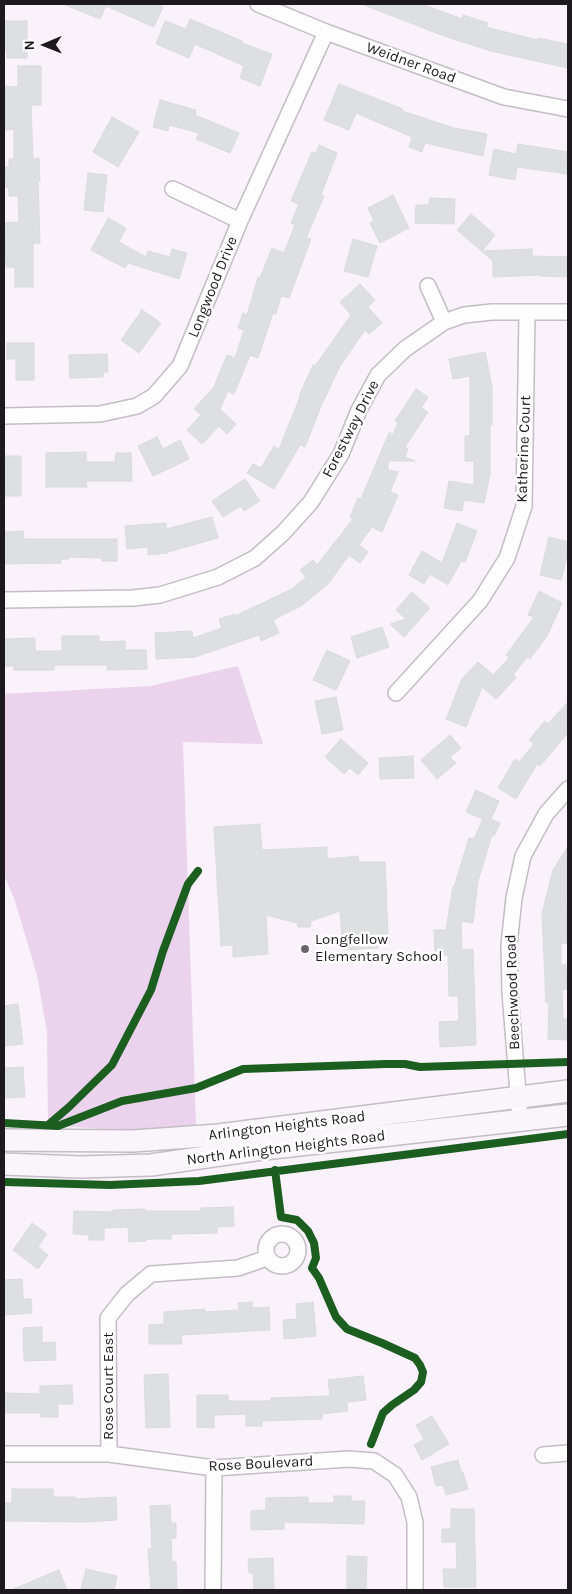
<!DOCTYPE html>
<style>
body{margin:0}
#map{position:relative;width:572px;height:1594px;overflow:hidden;background:#f9f2fa;font-family:Karla,sans-serif}
canvas{display:block}
.frame{position:absolute;inset:0;border:5px solid #1e191f;pointer-events:none}
.north{position:absolute;left:20px;top:20px;width:50px;height:50px;-webkit-text-stroke:4px #fff;paint-order:stroke;rotate:269deg;font-size:14px;font-weight:700;line-height:20px;text-align:center;color:#1e191f}
.north::after{content:'';display:block;margin:auto;width:18px;height:22px;background:#1e191f;clip-path:polygon(50% 0,100% 100%,50% 72%,0 100%)}
</style>
<div id="map">
<canvas width="572" height="1594"></canvas>
<div class="frame"></div>
<div class="north">N</div>
</div>
<script>
const ctx = document.querySelector('canvas').getContext('2d');
ctx.lineJoin = 'round';
function fill(path, color) { ctx.fillStyle = color; ctx.fill(path, 'evenodd'); }
const shape = rows => new Path2D(rows.map(r => 'M' + r).join(''));
function strokePath(path, color, width, dash) { ctx.strokeStyle = color; ctx.lineWidth = width; ctx.lineCap = dash ? 'butt' : 'round'; ctx.setLineDash(dash || []); ctx.stroke(path); }
function label(font, color, halo, rows, align = 'center') {
  ctx.font = font + ' Karla,sans-serif'; ctx.lineWidth = 5; ctx.setLineDash([]); ctx.textBaseline = 'middle'; ctx.strokeStyle = halo; ctx.fillStyle = color; for (const [text, x, y, turn = 0] of rows) {
    ctx.save(); ctx.translate(x, y); ctx.rotate((+turn || 0) * Math.PI / 180); ctx.textAlign = isNaN(turn) ? turn : align; if (halo) ctx.strokeText(text, 0, 0); ctx.fillText(text, 0, 0); ctx.restore();
  }
}
fill(shape([
 [238,666,263,744,183,742,196,1125,156,1129,115,1130,48,1125,47,1032,37,975,14,898,4,875,4,694,150,686]
]), '#ebd2ed');
const building = shape([
 [63,4,156,4,163,7,154,27,106,6,100,19,63,4],
 [364,4,422,4,462,19,463,15,488,23,486,27,537,40,538,38,568,44,568,68,491,51,444,36,364,5,364,4],
 [190,19,242,41,242,43,272,54,260,86,240,78,244,66,195,44,189,58,156,44,165,21,186,29,190,19],
 [4,21,27,21,27,58,7,58,7,50,4,50,4,21],
 [18,66,41,66,41,105,31,105,33,159,39,158,40,181,38,181,40,243,33,243,33,287,15,287,15,267,6,267,4,223,19,222,18,196,9,196,9,187,6,188,5,167,9,167,9,159,14,159,14,129,5,130,5,86,18,87,18,66],
 [339,84,403,109,402,111,454,128,487,134,483,156,425,143,422,152,409,147,412,137,356,113,349,130,324,120,339,84],
 [160,100,196,110,195,115,239,133,230,153,196,139,199,133,169,125,168,131,153,127,160,100],
 [112,117,139,132,118,167,93,152,112,117],
 [518,144,568,152,568,174,517,167,515,180,489,175,494,149,516,154,518,144],
 [319,145,337,153,321,195,324,196,306,238,311,239,289,298,281,296,276,314,273,313,258,358,250,355,234,394,228,391,220,409,236,424,227,434,219,426,202,444,187,430,201,415,194,409,214,387,227,355,235,358,244,330,238,328,243,313,247,315,258,277,260,278,272,248,284,253,295,225,291,223,299,204,291,201,312,152,316,153,319,145],
 [88,173,107,175,103,212,84,210,88,173],
 [393,195,409,228,380,243,370,223,374,221,368,208,393,195],
 [430,198,455,199,454,224,415,223,416,205,429,205,430,198],
 [471,214,495,235,482,251,532,249,532,256,568,257,568,277,540,276,540,275,493,277,493,261,457,230,471,214],
 [108,218,126,228,119,242,146,257,148,251,170,257,172,249,187,253,179,279,128,263,125,268,91,250,108,218],
 [353,239,377,246,368,277,344,271,353,239],
 [360,284,375,300,368,307,382,323,369,334,365,330,340,366,321,406,305,447,300,445,274,489,247,473,253,464,261,468,274,446,279,449,300,397,299,396,313,365,315,366,351,315,340,302,360,284],
 [142,310,161,323,139,353,121,340,142,310],
 [7,343,34,343,34,380,16,380,16,359,7,359,7,343],
 [485,352,492,386,492,425,490,425,490,475,484,503,464,500,462,511,444,508,449,481,474,485,474,461,465,461,465,436,470,436,470,376,453,379,449,359,485,352],
 [107,354,108,372,103,372,103,377,70,378,69,355,107,354],
 [416,389,428,397,421,408,428,412,405,447,408,449,405,457,415,461,388,461,388,470,398,472,390,492,398,495,382,532,372,527,359,545,368,552,360,563,349,555,328,584,301,606,273,620,279,633,261,641,259,635,195,657,156,659,155,633,192,631,193,638,222,628,219,619,235,614,235,616,292,589,306,577,300,570,313,560,317,565,353,519,350,517,358,498,361,499,389,433,391,433,390,441,398,423,395,421,416,389],
 [157,437,163,449,180,440,189,459,153,476,138,446,157,437],
 [86,452,86,462,115,462,116,453,131,453,132,481,86,481,87,487,46,487,46,453,86,452],
 [4,456,21,456,21,496,4,496,4,456],
 [245,479,260,501,244,511,241,506,223,517,212,501,245,479],
 [212,517,218,538,168,552,168,553,148,555,148,547,127,549,125,526,166,523,166,529,212,517],
 [457,523,477,531,465,562,461,561,448,585,430,574,424,584,409,575,422,551,442,563,457,523],
 [23,531,24,539,117,539,117,561,102,561,102,558,69,557,69,559,61,559,61,563,4,564,4,532,23,531],
 [549,537,568,542,568,553,561,580,540,575,549,537],
 [539,591,562,603,547,636,530,659,527,657,513,675,516,678,496,699,482,687,466,727,446,719,462,679,478,662,493,675,509,658,506,655,534,617,528,615,539,591],
 [412,592,430,608,404,637,390,624,406,619,396,610,412,592],
 [382,627,389,647,357,658,351,637,382,627],
 [62,636,99,636,99,642,125,641,125,650,146,650,147,669,107,670,107,665,54,665,54,670,14,670,14,666,4,666,4,639,35,638,35,651,62,651,62,636],
 [327,650,350,661,336,690,313,680,327,650],
 [336,697,343,730,322,734,315,701,336,697],
 [568,702,568,733,540,766,537,764,516,799,498,788,515,759,519,762,534,744,529,740,545,721,548,724,568,702],
 [450,735,461,748,450,757,456,763,437,779,421,760,450,735],
 [341,739,368,763,358,775,350,768,344,774,325,757,341,739],
 [413,756,414,778,380,779,379,758,413,756],
 [476,790,499,801,491,819,500,823,494,836,492,835,478,881,473,923,461,921,462,950,473,949,476,1045,440,1047,439,1022,459,1021,458,996,449,996,448,955,435,955,434,930,446,930,453,886,454,887,469,838,474,839,483,819,466,812,476,790],
 [260,824,262,850,327,847,327,859,358,856,359,862,385,862,388,936,378,938,378,948,343,950,340,911,311,921,310,927,298,927,297,923,266,915,268,954,233,957,233,945,221,946,214,827,260,824],
 [568,846,568,897,566,897,567,943,561,943,561,965,566,965,567,989,562,990,563,1019,568,1019,568,1040,548,1039,549,1002,546,1003,542,914,553,870,568,846],
 [18,1004,23,1044,4,1046,4,1006,18,1004],
 [23,1067,25,1097,4,1098,4,1068,23,1067],
 [233,1207,234,1226,217,1227,217,1233,172,1234,171,1239,146,1239,146,1241,129,1242,128,1227,104,1228,104,1240,89,1240,89,1235,73,1234,74,1211,113,1212,113,1210,145,1209,145,1211,201,1211,201,1208,233,1207],
 [32,1223,47,1234,38,1247,48,1255,38,1269,13,1250,32,1223],
 [22,1279,23,1299,31,1299,32,1313,4,1315,4,1280,22,1279],
 [252,1302,252,1308,269,1307,270,1330,181,1335,182,1344,149,1344,149,1325,164,1324,164,1312,205,1309,205,1312,239,1310,238,1303,252,1302],
 [313,1302,316,1336,284,1339,283,1320,297,1319,296,1304,313,1302],
 [42,1327,42,1343,55,1342,56,1360,24,1361,23,1328,42,1327],
 [168,1374,170,1427,146,1428,144,1375,168,1374],
 [363,1376,366,1400,347,1402,348,1411,322,1414,322,1419,262,1421,262,1426,246,1426,246,1414,214,1415,214,1428,197,1427,197,1395,228,1395,228,1401,271,1401,271,1398,330,1396,328,1380,363,1376],
 [72,1385,73,1404,58,1404,58,1417,41,1417,40,1413,4,1413,4,1393,40,1394,40,1386,72,1385],
 [432,1416,449,1444,422,1460,414,1445,424,1439,416,1425,432,1416],
 [458,1460,461,1472,463,1472,468,1489,446,1495,443,1485,436,1486,431,1467,458,1460],
 [12,1489,53,1489,53,1497,75,1497,75,1499,116,1497,117,1520,88,1522,4,1521,4,1503,12,1503,12,1489],
 [334,1496,351,1496,351,1501,365,1501,364,1524,284,1522,284,1529,251,1530,251,1511,266,1510,266,1498,308,1497,308,1503,334,1503,334,1496],
 [170,1505,171,1523,176,1523,176,1538,171,1538,172,1562,176,1562,177,1590,151,1590,148,1549,152,1549,150,1506,170,1505],
 [451,1509,474,1509,476,1587,444,1587,443,1569,457,1569,456,1542,442,1542,442,1529,451,1529,451,1509],
 [347,1556,367,1557,366,1589,347,1589,347,1556],
 [273,1558,274,1590,254,1590,253,1573,249,1573,248,1559,273,1558],
 [86,1569,117,1576,114,1590,81,1589,86,1569],
 [59,1570,67,1590,11,1590,59,1570]
]);
fill(building, '#dedfe0');
strokePath(building, '#d9dadb', 1);
const minor = shape([
 [258,4,326,32,504,97,568,109],
 [173,189,240,221],
 [428,286,444,322],
 [4,416,100,414,137,406,154,396,180,366,240,221,326,32],
 [4,600,133,598,160,595,218,577,255,558,283,533,311,502,341,454,359,410,378,375,405,349,444,322,464,315,492,312,568,312],
 [396,693,480,601,507,558,524,506,527,313],
 [520,1119,510,992,509,945,514,898,523,856,546,814,568,789],
 '266 1250a16 16 0 1 1 32 0a16 16 0 1 1-32 0Z',
 [4,1454,109,1454,214,1468,349,1459,374,1461,395,1475,409,1497,415,1522,415,1590],
 [109,1454,108,1318,127,1294,151,1274,238,1268,267,1258],
 [543,1455,568,1453],
 [213,1590,214,1468]
]);
const secondary = shape([
 [4,1140,133,1141,218,1135,568,1091],
 [4,1164,80,1167,151,1165,255,1150,568,1115]
]);
strokePath(minor, '#c3bdc4', 18);
strokePath(secondary, '#c3bdc4', 24);
strokePath(minor, '#fefdfe', 15);
strokePath(secondary, '#f9f5fa', 21);
strokePath(shape([
 [4,1123,58,1126,122,1101,196,1088,243,1069,386,1064,405,1064,420,1067,568,1062],
 [48,1125,69,1107,112,1065,151,990,163,951,188,884,198,871],
 [275,1170,281,1217,297,1220,308,1231,314,1243,316,1258,312,1268,319,1278,336,1317,347,1329,382,1343,415,1358,420,1365,423,1372,421,1382,414,1390,392,1405,383,1413,371,1444],
 [4,1182,110,1185,199,1181,568,1134]
]), '#1b5e20', 8);
for (const [x, y, r, color] of [
 [305,949,5,"#6b656c"]
]) { const dot = new Path2D(); dot.arc(x, y, r, 0, 2 * Math.PI); ctx.fillStyle = color; ctx.fill(dot); strokePath(dot, '#fff', 2); }
label('15px', '#1e191f', '#fff', [
 ["Weidner Road",411,63,20],
 ["Longwood Drive",213,287,-68],
 ["Forestway Drive",351,429,-63],
 ["Katherine Court",524,449,-88],
 ["Beechwood Road",513,992,-92],
 ["Arlington Heights Road",287,1126,-7],
 ["North Arlington Heights Road",286,1148,-7],
 ["Rose Court East",109,1386,-90],
 ["Rose Boulevard",261,1464,-3]
]);
label('15px', '#1e191f', '#fff', [
 ["Longfellow",315,940],
 ["Elementary School",315,957]
], 'left');
</script>
